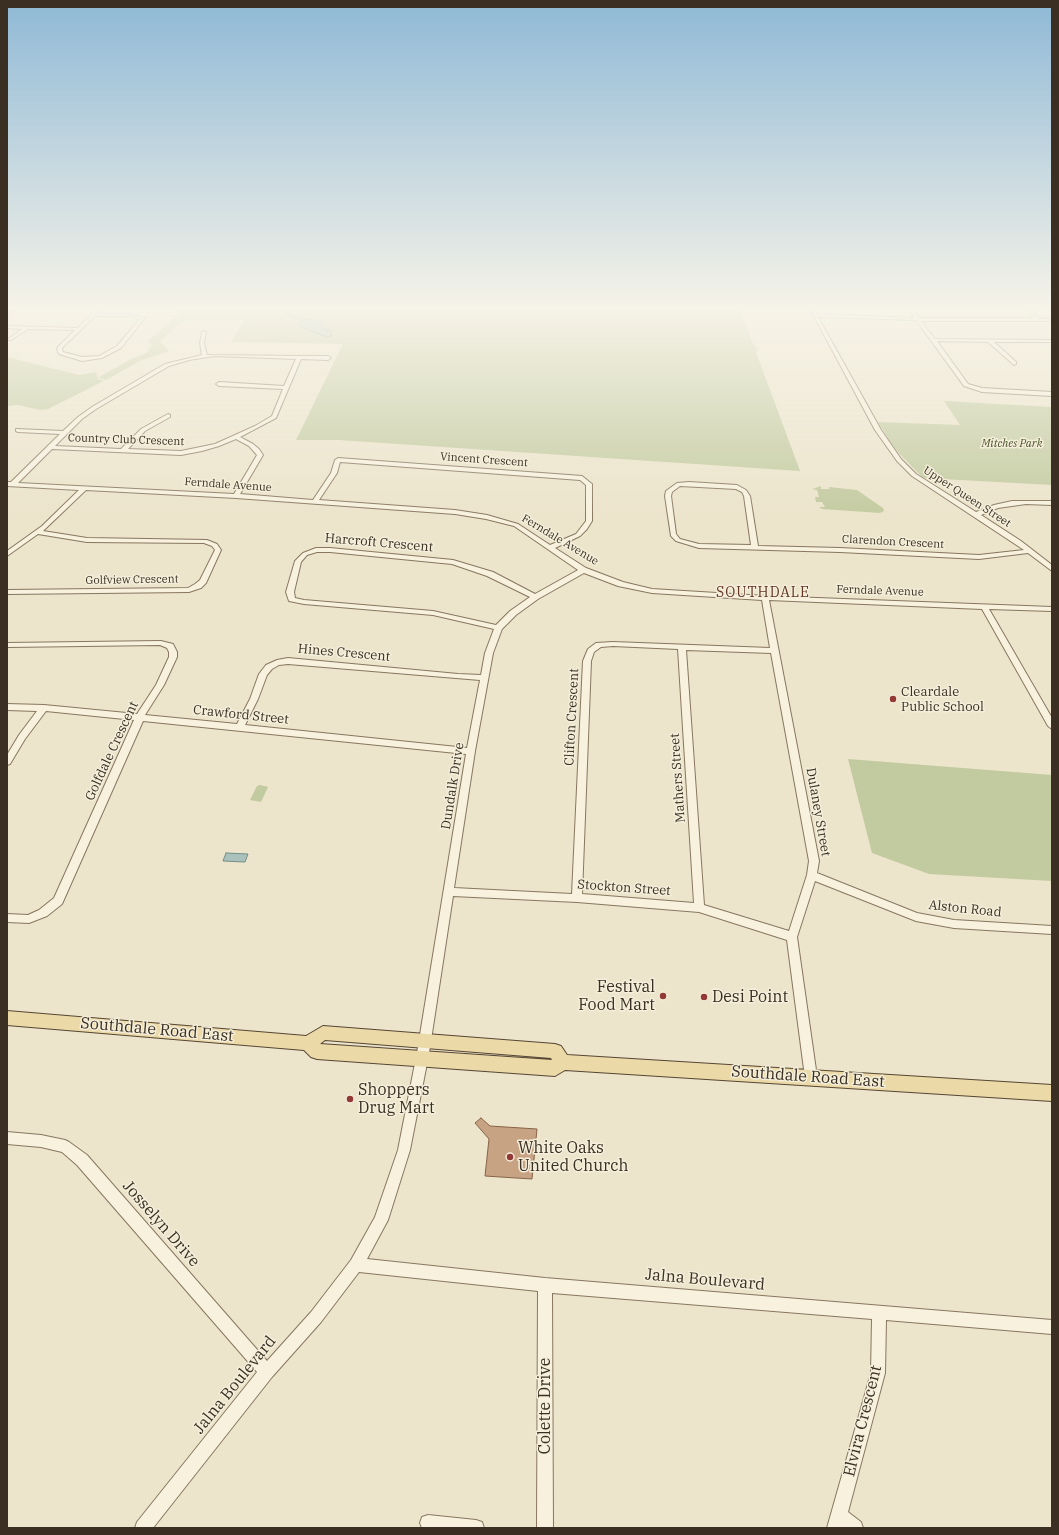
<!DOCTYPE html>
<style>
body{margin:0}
#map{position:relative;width:1059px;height:1535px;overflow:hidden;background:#ece4cb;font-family:"IBM Plex Serif",serif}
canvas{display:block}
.frame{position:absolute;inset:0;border:8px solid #3a2f22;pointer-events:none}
</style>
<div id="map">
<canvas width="1059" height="1535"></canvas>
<div class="frame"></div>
</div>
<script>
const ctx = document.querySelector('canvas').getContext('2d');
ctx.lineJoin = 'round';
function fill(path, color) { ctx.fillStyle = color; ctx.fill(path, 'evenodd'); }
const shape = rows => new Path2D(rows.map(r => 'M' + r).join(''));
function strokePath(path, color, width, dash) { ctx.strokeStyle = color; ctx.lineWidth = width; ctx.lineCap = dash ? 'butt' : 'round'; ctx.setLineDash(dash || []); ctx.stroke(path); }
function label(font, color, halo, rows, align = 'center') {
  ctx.font = font + ' "IBM Plex Serif",serif'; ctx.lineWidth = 3; ctx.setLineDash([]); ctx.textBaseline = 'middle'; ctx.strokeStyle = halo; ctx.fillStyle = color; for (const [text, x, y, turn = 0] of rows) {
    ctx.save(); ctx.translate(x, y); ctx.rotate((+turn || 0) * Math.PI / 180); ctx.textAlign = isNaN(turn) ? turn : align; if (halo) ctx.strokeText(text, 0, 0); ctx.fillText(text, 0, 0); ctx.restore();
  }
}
fill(shape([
 [157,307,739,307,753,344,758,350,756,352,800,471,338,440,296,440,343,344,231,342,244,320,188,320,180,324,160,341,169,351,140,361,106,380,99,378,99,377,131,359,146,353,152,346,148,341,179,314,176,311],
 [7,357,79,375,96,372,98,379,104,381,48,409,40,410,18,405,7,406],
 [944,401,1052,407,1052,485,923,478,893,447,878,422,960,425],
 [821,486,821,489,829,489,829,487,857,490,883,508,884,511,880,513,822,509,819,507,825,507,822,502,816,502,815,497,819,497,817,490,812,489],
 [848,759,1052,775,1052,881,929,874,872,853],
 [260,785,268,787,261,802,250,800,257,786]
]), '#c2ca9f');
const water = shape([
 [285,313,284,313,289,313,302,320,317,320,322,323,323,329,331,331,332,336,326,337,302,327,298,325,301,320,285,313],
 [226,853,248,854,245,862,223,861,226,853]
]);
fill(water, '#abc1bc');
strokePath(water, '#728f89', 1);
const building = shape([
 [481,1118,490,1126,537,1129,532,1179,485,1176,489,1139,475,1123,481,1118]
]);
fill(building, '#c7a384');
strokePath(building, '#856348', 1);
const minor = shape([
 [16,307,21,307,7,318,7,315,16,307],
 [99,307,104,307,98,314,130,314,145,318,121,348,102,358,82,361,59,354,57,349,58,347,75,330,28,329,11,340,7,340,22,329,7,328,7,326,78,328,99,307],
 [95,316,130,316,140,319,117,346,99,356,82,357,63,352,62,348,95,316],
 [809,307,813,307,817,314,914,318,907,307,911,307,919,318,1034,318,1023,307,1028,307,1039,319,1052,319,1052,321,921,321,935,339,1052,340,1052,342,994,342,1016,362,1016,364,1014,365,988,342,937,341,968,384,982,388,1052,392,1052,396,982,392,964,386,916,320,818,317,881,430,901,459,916,474,976,512,994,505,1012,501,1052,501,1052,505,1026,504,998,508,981,515,1021,541,1052,565,1052,571,1028,553,979,559,840,552,699,548,676,541,671,536,665,496,666,491,677,483,689,482,737,485,746,490,750,496,758,546,840,548,979,555,1024,550,912,476,897,461,875,430,809,307],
 [680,486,736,489,742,492,744,496,751,545,699,544,680,539,676,534,671,496,672,492,680,486],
 [204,331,206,332,204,343,207,355,299,356,328,356,331,358,328,360,301,359,276,418,240,437,253,444,259,449,263,455,240,494,313,500,331,473,335,460,338,458,582,476,592,484,592,521,587,529,580,536,555,548,586,568,623,582,652,589,765,596,1052,607,1052,611,989,609,1052,718,1052,729,1048,726,982,609,769,600,819,861,817,873,917,913,954,920,1052,926,1052,934,954,928,916,921,815,881,797,937,817,1077,815,1081,811,1083,807,1081,805,1077,787,940,699,912,577,902,453,896,429,1053,410,1150,388,1220,367,1259,545,1278,1052,1320,1052,1334,886,1320,885,1373,848,1512,861,1522,863,1528,827,1528,871,1373,872,1319,552,1293,553,1528,537,1528,538,1291,359,1272,321,1322,272,1377,153,1528,135,1528,137,1522,257,1372,77,1165,62,1152,41,1147,7,1144,7,1132,41,1135,65,1140,69,1142,87,1155,267,1361,311,1312,351,1260,375,1217,398,1150,417,1053,466,754,143,721,62,904,47,916,29,923,7,922,7,914,28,915,39,910,54,898,134,720,46,711,25,739,10,764,7,765,7,755,19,735,37,711,7,710,7,704,44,705,137,714,156,685,169,657,169,652,167,648,160,645,7,647,7,643,161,641,173,644,177,652,177,657,164,685,145,715,237,724,250,699,259,674,266,665,277,660,288,658,458,674,481,675,485,653,494,629,433,615,304,604,289,601,286,592,295,561,303,553,316,548,330,548,453,560,493,572,535,594,578,570,514,526,486,519,455,514,236,498,86,490,43,531,87,538,207,540,217,544,221,550,206,583,201,588,189,592,7,594,7,590,188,588,195,584,200,580,215,550,212,546,204,543,87,542,38,534,7,556,7,551,42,526,79,490,7,486,7,482,11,482,60,434,18,432,16,431,16,429,63,431,78,417,92,407,165,364,202,355,200,343,202,332,204,331],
 [214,356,296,359,284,386,219,382,216,384,219,386,283,389,272,416,255,426,215,444,181,451,128,449,145,431,170,417,170,415,168,414,141,429,121,449,55,446,82,419,96,409,169,366,189,360,214,356],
 [236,439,249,446,257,455,234,494,18,483,52,449,181,455,202,451,219,446,236,439],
 [340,462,580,480,586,485,586,521,576,534,550,545,518,524,487,515,455,510,319,500,337,473,340,462],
 [317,552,330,552,452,564,487,576,530,597,510,611,496,625,433,611,304,600,295,598,294,592,301,562,307,555,317,552],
 [584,573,618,586,652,593,762,600,770,648,613,642,596,643,588,649,583,661,572,894,454,888,475,751,493,653,502,629,516,615,538,599,584,573],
 [613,646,678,649,694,903,582,894,591,661,594,652,601,647,613,646],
 [686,650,771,653,809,861,807,875,789,931,704,905,686,650],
 [288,664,480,680,467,748,245,725,258,699,267,675,272,669,279,665,288,664],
 [428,1515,476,1520,482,1522,484,1528,422,1528,420,1523,422,1517,428,1515]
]);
const major = shape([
 [7,1011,306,1036,323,1026,555,1044,561,1046,567,1055,1052,1085,1052,1101,565,1070,555,1076,317,1059,311,1057,304,1050,7,1025,7,1011],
 [325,1040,551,1058,552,1060,320,1044,325,1040]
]);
strokePath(minor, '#887760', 2);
strokePath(major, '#564634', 2);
fill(minor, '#f7f1de');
fill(major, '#ebd9a7');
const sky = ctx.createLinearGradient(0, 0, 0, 522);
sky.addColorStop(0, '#8fb9d6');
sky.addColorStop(0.59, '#f6f3e8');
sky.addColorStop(1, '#f6f3e800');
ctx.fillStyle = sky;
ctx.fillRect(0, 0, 1059, 522);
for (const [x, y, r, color] of [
 [893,699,4,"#923935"],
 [663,996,4,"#923935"],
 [704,997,4,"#923935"],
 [350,1099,4,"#923935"],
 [510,1157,4,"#923935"]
]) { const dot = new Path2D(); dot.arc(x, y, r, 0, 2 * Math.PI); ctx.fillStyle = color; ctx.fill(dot); strokePath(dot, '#f4eeda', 1.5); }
label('11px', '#3a2f22', '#f4eeda', [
 ["Country Club Crescent",126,440,2],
 ["Vincent Crescent",484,460,4],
 ["Ferndale Avenue",228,485,4],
 ["Upper Queen Street",967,497,33],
 ["Ferndale Avenue",560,540,31],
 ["Clarendon Crescent",893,542,3],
 ["Golfview Crescent",132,580,-1],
 ["Ferndale Avenue",880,591,2]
]);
label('italic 11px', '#48542b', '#f4eeda', [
 ["Mitches Park",1012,444]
]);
label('13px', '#3a2f22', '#f4eeda', [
 ["Harcroft Crescent",379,543,5],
 ["Hines Crescent",344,653,5],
 ["Crawford Street",241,715,6],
 ["Clifton Crescent",572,717,-87],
 ["Golfdale Crescent",112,751,-65],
 ["Mathers Street",678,778,-94],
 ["Dundalk Drive",453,786,-81],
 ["Dulaney Street",818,812,80],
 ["Stockton Street",624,888,4],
 ["Alston Road",965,909,6]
]);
label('13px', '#3a2f22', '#f4eeda', [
 ["Cleardale",901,692],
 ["Public School",901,707]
], 'left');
ctx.letterSpacing = '1px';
label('14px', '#633525', '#f4eeda', [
 ["SOUTHDALE",763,593]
]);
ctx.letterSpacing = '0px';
label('16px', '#3a2f22', '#f4eeda', [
 ["Festival",655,987,"right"],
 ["Food Mart",655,1005,"right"],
 ["Desi Point",712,997],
 ["Shoppers",358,1090],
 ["Drug Mart",358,1108],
 ["White Oaks",518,1148],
 ["United Church",518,1166]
], 'left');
label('16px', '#3a2f22', '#f4eeda', [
 ["Southdale Road East",157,1030,5],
 ["Southdale Road East",808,1077,4],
 ["Josselyn Drive",161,1224,49],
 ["Jalna Boulevard",705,1280,5],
 ["Jalna Boulevard",235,1385,-51],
 ["Colette Drive",545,1406,-90],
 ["Elvira Crescent",863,1421,-76]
]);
</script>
